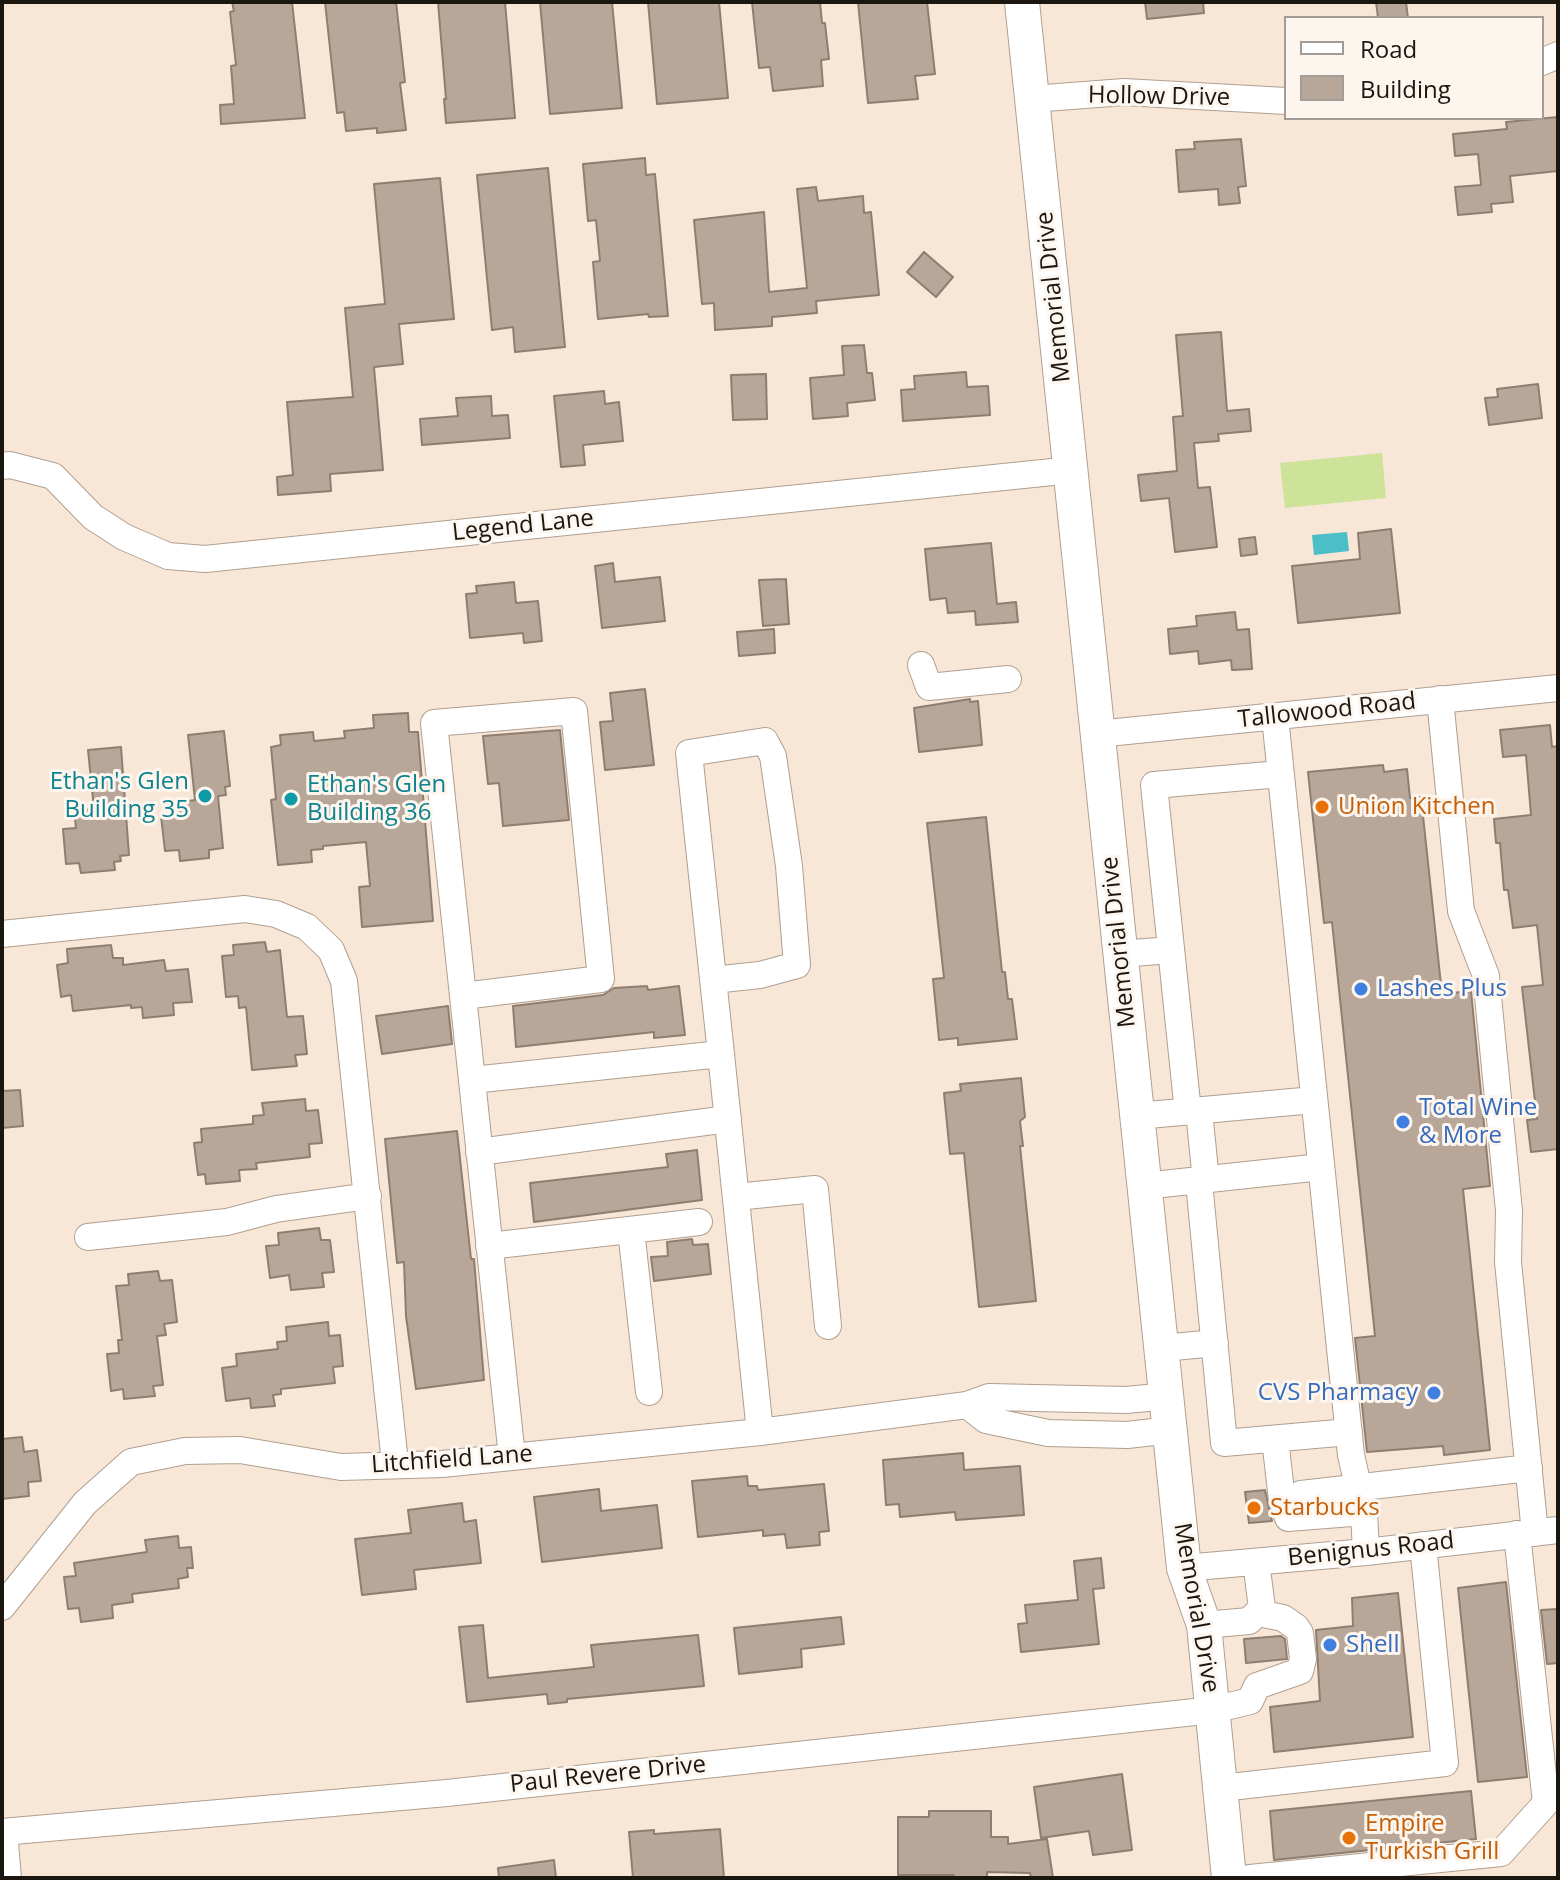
<!DOCTYPE html>
<style>
body{margin:0}
#map{position:relative;width:1560px;height:1880px;overflow:hidden;background:#f8e6d7;font-family:"Open Sans",sans-serif}
canvas{display:block}
.frame{position:absolute;inset:0;border:4px solid #1c1611;pointer-events:none}
.legend{position:absolute;left:1284px;top:16px;width:260px;height:104px;box-sizing:border-box;background:#fdf6ef;border:2px solid #a39c96;margin:0;padding:10px 14px;list-style:none;font-size:24px;color:#1c1611}
.legend li{display:flex;align-items:center;gap:16px;height:40px}
.legend b{width:40px;border:2px solid #a39c96}
</style>
<div id="map">
<canvas width="1560" height="1880"></canvas>
<div class="frame"></div>
<ul class="legend">
<li><b style="height:10px;background:#fff"></b>Road</li>
<li><b style="height:22px;background:#b8a798"></b>Building</li>
</ul>
</div>
<script>
const ctx = document.querySelector('canvas').getContext('2d');
ctx.lineJoin = 'round';
function fill(path, color) { ctx.fillStyle = color; ctx.fill(path, 'evenodd'); }
const shape = rows => new Path2D(rows.map(r => 'M' + r).join(''));
function strokePath(path, color, width, dash) { ctx.strokeStyle = color; ctx.lineWidth = width; ctx.lineCap = dash ? 'butt' : 'round'; ctx.setLineDash(dash || []); ctx.stroke(path); }
function label(font, color, halo, rows, align = 'center') {
  ctx.font = font + ' "Open Sans",sans-serif'; ctx.lineWidth = 6; ctx.setLineDash([]); ctx.textBaseline = 'middle'; ctx.strokeStyle = halo; ctx.fillStyle = color; for (const [text, x, y, turn = 0] of rows) {
    ctx.save(); ctx.translate(x, y); ctx.rotate((+turn || 0) * Math.PI / 180); ctx.textAlign = isNaN(turn) ? turn : align; if (halo) ctx.strokeText(text, 0, 0); ctx.fillText(text, 0, 0); ctx.restore();
  }
}
fill(shape([
 [1382,453,1386,498,1285,508,1280,463]
]), '#cde399');
fill(shape([
 [1347,532,1349,551,1314,555,1312,535]
]), '#4bbfc7');
const building = shape([
 [232,2,292,2,305,118,221,124,220,105,234,104,231,66,236,65,230,12,234,11,232,2],
 [325,2,396,2,405,82,400,83,406,130,377,133,377,128,346,131,344,112,337,113,325,2],
 [438,2,505,2,515,118,446,123,444,99,446,99,438,2],
 [540,2,612,2,622,108,550,114,540,2],
 [648,2,719,2,728,98,657,104,648,2],
 [752,2,820,2,822,23,825,23,829,59,821,60,823,86,773,91,770,67,759,68,752,2],
 [858,2,927,2,935,74,915,76,918,99,868,103,858,2],
 [1145,2,1203,2,1204,13,1147,19,1145,2],
 [1376,2,1406,2,1408,18,1378,18,1376,2],
 [1558,117,1558,171,1510,176,1513,202,1491,204,1492,212,1458,215,1455,187,1481,185,1478,154,1455,156,1453,134,1507,129,1506,122,1558,117],
 [1241,139,1246,186,1238,187,1240,203,1219,205,1218,189,1179,192,1176,150,1195,149,1194,142,1241,139],
 [645,158,646,175,655,174,668,316,649,317,648,314,598,319,593,262,600,261,596,220,588,221,583,164,645,158],
 [548,168,565,347,515,352,513,327,492,330,477,175,548,168],
 [440,178,454,319,399,324,403,364,374,367,383,470,330,474,331,491,278,495,277,477,293,475,287,402,353,397,345,308,385,304,374,184,440,178],
 [816,187,818,201,863,196,864,213,871,212,879,295,816,301,817,313,772,317,772,326,715,330,714,303,702,304,694,220,764,212,769,292,807,288,797,189,816,187],
 [924,252,953,277,936,297,907,272,924,252],
 [1221,332,1227,411,1249,409,1251,431,1218,434,1219,441,1194,443,1198,488,1210,487,1217,547,1175,552,1169,498,1141,501,1138,475,1177,471,1173,417,1183,416,1176,335,1221,332],
 [864,345,867,373,872,373,875,400,847,403,848,416,813,419,810,378,844,375,842,346,864,345],
 [966,372,967,387,988,386,990,415,903,421,901,390,915,389,914,376,966,372],
 [766,374,767,419,733,420,731,375,766,374],
 [1538,384,1542,418,1489,425,1485,398,1498,397,1497,389,1538,384],
 [604,391,605,404,619,402,623,441,583,445,585,465,561,467,554,396,604,391],
 [491,396,492,416,508,415,510,438,422,445,420,419,458,416,456,398,491,396],
 [1391,529,1400,613,1298,623,1292,566,1360,559,1358,533,1391,529],
 [1255,537,1257,554,1241,556,1239,539,1255,537],
 [991,543,997,604,1016,602,1018,622,976,625,975,611,948,613,946,598,930,600,925,549,991,543],
 [613,563,615,582,660,577,665,621,602,628,595,566,613,563],
 [786,579,789,624,763,626,759,580,786,579],
 [514,582,516,603,538,601,542,641,524,643,523,633,470,638,466,594,477,593,476,586,514,582],
 [1235,612,1237,630,1249,629,1252,669,1232,670,1231,660,1199,664,1198,651,1170,654,1168,629,1197,626,1196,616,1235,612],
 [774,629,775,653,739,656,737,632,774,629],
 [645,689,654,765,605,770,600,722,613,721,610,693,645,689],
 [970,699,970,702,978,701,982,745,919,752,914,708,970,699],
 [408,713,409,732,418,732,433,921,362,927,359,887,370,886,366,842,323,846,323,849,311,850,312,862,278,865,271,800,276,799,271,747,281,745,280,735,313,732,314,741,345,738,344,731,374,728,373,715,408,713],
 [1550,725,1552,747,1558,746,1558,1149,1531,1152,1527,1120,1537,1119,1522,987,1543,985,1537,925,1513,928,1508,890,1504,890,1500,843,1496,843,1494,819,1531,815,1526,755,1503,757,1500,730,1550,725],
 [560,730,569,820,503,826,499,783,488,784,483,736,560,730],
 [224,731,230,786,225,787,226,795,218,796,223,848,209,850,209,858,180,861,179,850,165,851,161,816,176,814,175,803,195,800,188,735,224,731],
 [121,747,129,855,120,856,121,861,114,862,115,870,81,873,79,863,66,864,63,829,76,828,74,811,94,809,88,750,121,747],
 [1383,765,1384,772,1407,769,1410,798,1421,797,1442,994,1471,991,1490,1186,1463,1189,1490,1450,1444,1455,1443,1446,1367,1452,1355,1338,1375,1336,1332,922,1324,923,1308,772,1383,765],
 [986,817,1002,972,1005,972,1008,999,1012,999,1017,1039,958,1045,958,1038,939,1040,933,979,944,978,927,823,986,817],
 [265,942,267,952,280,950,287,1017,303,1016,307,1054,295,1055,297,1066,252,1070,246,1007,239,1008,238,996,226,997,222,956,234,955,233,945,265,942],
 [111,945,113,958,123,958,123,965,164,960,166,971,188,969,192,1002,173,1003,174,1015,143,1018,142,1007,131,1008,131,1005,73,1011,71,995,61,997,57,965,68,963,67,949,111,945],
 [647,986,648,990,679,986,685,1035,654,1038,654,1032,516,1047,513,1006,603,995,614,988,647,986],
 [448,1006,452,1044,382,1054,376,1016,448,1006],
 [1021,1078,1025,1117,1020,1121,1023,1146,1020,1146,1036,1301,979,1307,964,1153,950,1154,944,1093,961,1091,960,1084,1021,1078],
 [20,1090,23,1126,2,1128,2,1091,20,1090],
 [305,1099,306,1111,318,1110,322,1143,309,1144,310,1157,256,1163,257,1169,239,1170,240,1181,206,1184,205,1174,198,1175,194,1143,202,1142,201,1129,253,1124,253,1116,264,1115,262,1103,305,1099],
 [457,1131,471,1259,474,1259,484,1380,416,1389,406,1316,404,1262,397,1263,385,1139,457,1131],
 [697,1150,702,1200,534,1222,530,1183,668,1167,666,1154,697,1150],
 [319,1228,321,1240,330,1240,334,1272,322,1273,324,1287,291,1290,289,1275,270,1278,266,1246,279,1245,278,1233,319,1228],
 [692,1239,693,1245,708,1244,711,1274,654,1281,651,1257,668,1256,667,1242,692,1239],
 [158,1271,160,1281,172,1280,177,1322,164,1324,166,1335,157,1336,163,1385,153,1386,155,1396,124,1399,123,1389,111,1391,107,1354,119,1353,118,1340,122,1340,116,1286,129,1285,128,1274,158,1271],
 [328,1322,329,1336,340,1335,343,1366,333,1367,335,1383,281,1389,281,1394,273,1395,275,1406,251,1408,250,1398,226,1401,222,1368,237,1366,236,1354,278,1349,277,1342,287,1341,286,1327,328,1322],
 [22,1437,24,1452,37,1450,41,1481,28,1482,29,1496,2,1499,2,1439,22,1437],
 [963,1453,964,1470,1020,1466,1024,1515,956,1520,955,1512,900,1517,899,1504,886,1505,883,1460,963,1453],
 [747,1476,748,1486,757,1486,758,1490,824,1484,829,1531,819,1532,820,1545,787,1548,785,1534,763,1536,763,1530,698,1537,692,1481,747,1476],
 [599,1489,601,1511,657,1505,662,1548,542,1562,534,1497,599,1489],
 [1265,1490,1272,1521,1249,1523,1245,1492,1265,1490],
 [462,1503,464,1522,476,1520,481,1563,414,1570,416,1589,362,1595,355,1539,411,1533,408,1510,462,1503],
 [178,1536,179,1548,191,1547,193,1568,187,1568,188,1577,178,1579,179,1588,132,1594,133,1602,112,1605,113,1618,81,1622,79,1608,68,1609,64,1577,76,1576,74,1563,147,1552,145,1540,178,1536],
 [1101,1558,1104,1588,1093,1589,1099,1644,1021,1652,1018,1624,1027,1623,1025,1605,1078,1600,1074,1561,1101,1558],
 [1506,1582,1527,1777,1478,1782,1458,1588,1506,1582],
 [1398,1593,1413,1737,1274,1752,1270,1707,1320,1701,1316,1630,1353,1626,1352,1598,1398,1593],
 [1558,1609,1558,1663,1547,1664,1541,1610,1558,1609],
 [841,1617,844,1644,801,1649,802,1667,739,1674,734,1628,841,1617],
 [483,1625,488,1678,594,1667,591,1645,698,1635,704,1686,567,1699,567,1702,548,1704,547,1694,467,1702,459,1627,483,1625],
 [1281,1636,1285,1639,1287,1659,1246,1663,1244,1639,1281,1636],
 [1122,1774,1132,1850,1093,1855,1089,1831,1041,1838,1034,1787,1122,1774],
 [1471,1791,1476,1839,1274,1860,1270,1811,1471,1791],
 [929,1811,991,1811,991,1837,1008,1837,1008,1844,1047,1839,1053,1878,1031,1878,1030,1873,987,1872,987,1878,954,1878,954,1875,898,1875,898,1817,929,1817,929,1811],
 [720,1829,724,1878,633,1878,629,1832,654,1830,654,1834,720,1829],
 [554,1860,556,1878,499,1878,498,1868,554,1860]
]);
fill(building, '#b8a798');
strokePath(building, '#8e7e70', 2);
const minor = shape([
 [1542,62,1558,55],
 [1032,99,1124,92,1286,101],
 [2,466,10,465,53,476,93,517,124,537,168,556,205,559,1072,470],
 [921,665,929,687,1008,679],
 [1440,699,1461,911,1486,976,1509,1211,1508,1262,1535,1533],
 [1275,717,1351,1455,1364,1512,1366,1552],
 [1097,734,1558,688],
 [2,934,245,909,276,914,307,927,331,950,344,981,395,1463],
 [1120,954,1171,950],
 [713,980,760,975,797,965,789,866,773,756,765,741,689,753,721,1054,760,1432],
 [463,996,601,979,574,711,434,723,512,1457],
 [472,1080,721,1054],
 [1199,1111,1206,1181],
 [1188,1112,1154,785,1280,774],
 [1137,1116,1314,1100],
 [479,1152,728,1119],
 [1199,1182,1224,1443,1349,1432],
 [1144,1186,1321,1167],
 [736,1197,815,1189,828,1326],
 [631,1230,649,1392],
 [88,1237,227,1222,276,1209,368,1196],
 [489,1246,699,1222],
 [1163,1348,1215,1343],
 [967,1405,986,1420,1048,1433,1127,1435,1171,1430],
 [1275,1439,1282,1500,1288,1518,1364,1512],
 [1301,1494,1529,1468],
 [1184,1568,1366,1552,1558,1530],
 [2,1607,85,1503,131,1462,185,1451,240,1450,341,1467,442,1464,760,1432,967,1405,989,1397,1126,1400,1168,1396],
 [1204,1625,1249,1621,1262,1608,1256,1562],
 [1221,1788,1445,1763,1423,1545],
 [2,1832,447,1793,1213,1710,1250,1701,1257,1686,1300,1671,1303,1659,1300,1633,1296,1627,1283,1618,1258,1613],
 [4,1832,8,1878],
 [1250,1878,1501,1853,1546,1803,1517,1534]
]);
const major = shape([
 [1022,2,1184,1568,1204,1625,1229,1878]
]);
strokePath(minor, '#b09f90', 28);
strokePath(major, '#b09f90', 36);
strokePath(minor, '#fff', 26);
strokePath(major, '#fff', 34);
for (const [x, y, r, color] of [
 [205,796,8,"#0f9aa8"],
 [291,799,8,"#0f9aa8"],
 [1322,807,8,"#e8710a"],
 [1361,989,8,"#3f7fe0"],
 [1403,1122,8,"#3f7fe0"],
 [1434,1393,8,"#3f7fe0"],
 [1254,1508,8,"#e8710a"],
 [1330,1645,8,"#3f7fe0"],
 [1349,1838,8,"#e8710a"]
]) { const dot = new Path2D(); dot.arc(x, y, r, 0, 2 * Math.PI); ctx.fillStyle = color; ctx.fill(dot); strokePath(dot, '#fdf6ef', 3); }
label('24px', '#1c1611', '#fdf6ef', [
 ["Hollow Drive",1159,97,1],
 ["Memorial Drive",1054,297,-96],
 ["Legend Lane",523,526,-6],
 ["Tallowood Road",1327,711,-6],
 ["Memorial Drive",1119,942,-96],
 ["Litchfield Lane",452,1460,-4],
 ["Benignus Road",1371,1550,-6],
 ["Memorial Drive",1196,1608,80],
 ["Paul Revere Drive",608,1775,-6]
]);
label('24px', '#0d838f', '#fdf6ef', [
 ["Ethan's Glen",189,782],
 ["Building 35",189,810],
 ["Ethan's Glen",307,785,"left"],
 ["Building 36",307,813,"left"]
], 'right');
label('24px', '#c56008', '#fdf6ef', [
 ["Union Kitchen",1338,807],
 ["Starbucks",1270,1508],
 ["Empire",1365,1824],
 ["Turkish Grill",1365,1852]
], 'left');
label('24px', '#366cbe', '#fdf6ef', [
 ["Lashes Plus",1377,989],
 ["Total Wine",1419,1108],
 ["& More",1419,1136],
 ["CVS Pharmacy",1418,1393,"right"],
 ["Shell",1346,1645]
], 'left');
</script>
